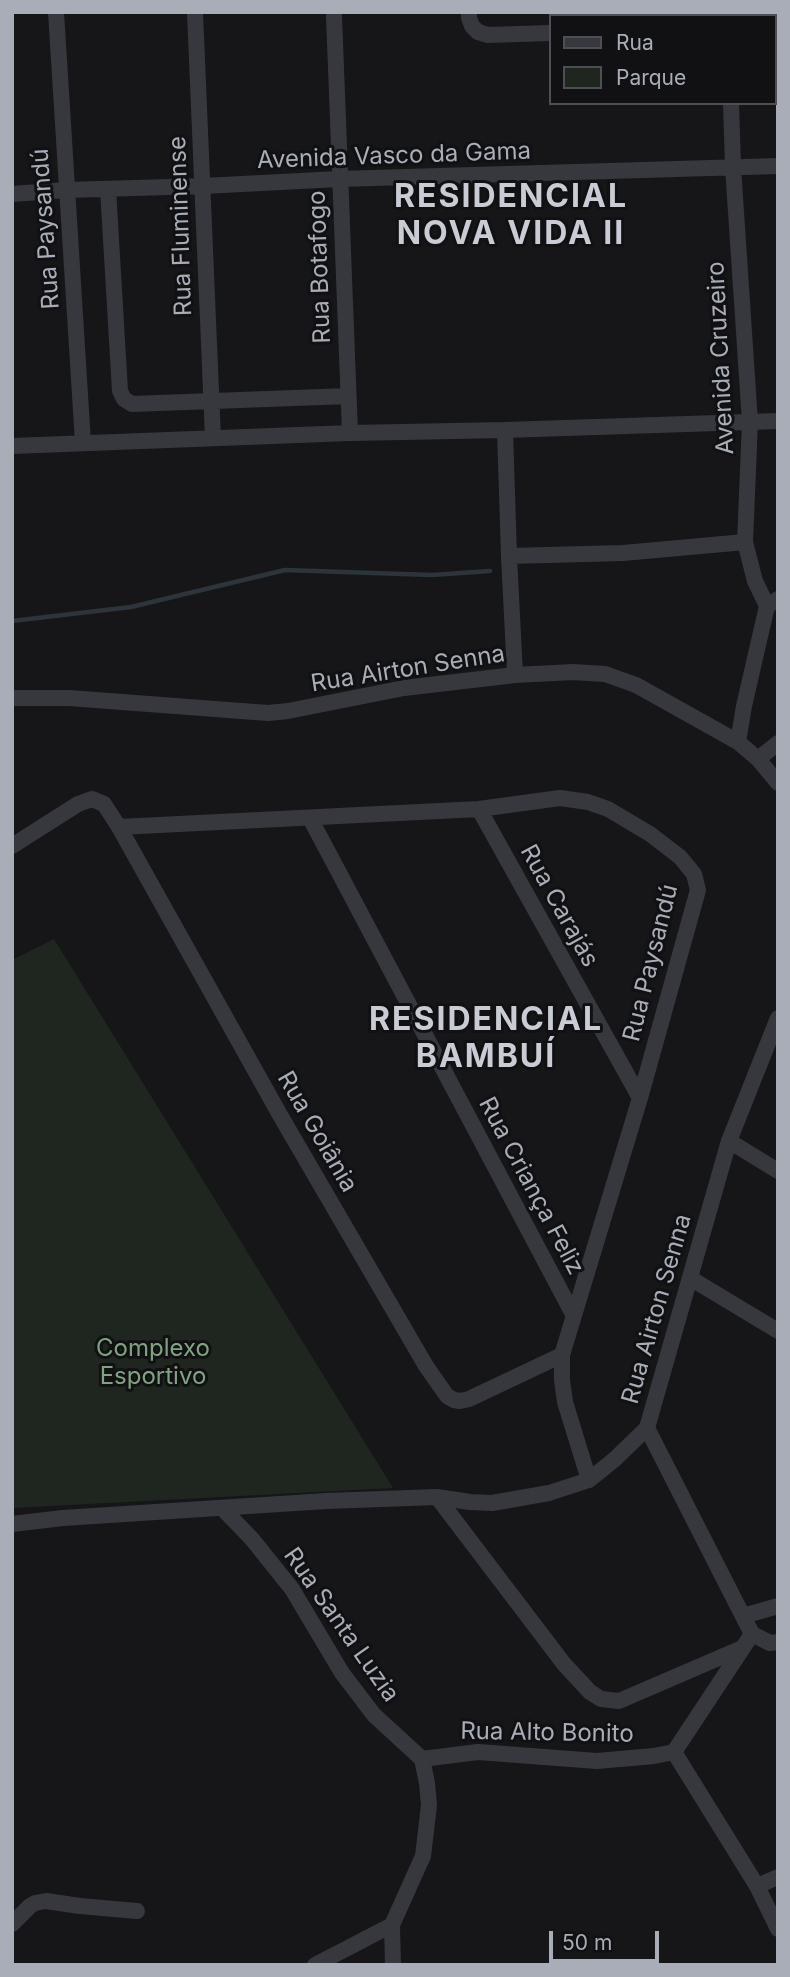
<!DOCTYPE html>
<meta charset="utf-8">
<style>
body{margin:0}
#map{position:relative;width:790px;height:1977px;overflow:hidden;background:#161618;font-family:Inter,sans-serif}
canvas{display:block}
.frame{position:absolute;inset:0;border:14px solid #a8adb8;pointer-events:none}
.legend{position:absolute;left:549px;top:14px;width:228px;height:91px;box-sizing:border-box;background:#111113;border:2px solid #4d4f55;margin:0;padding:9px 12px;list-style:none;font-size:21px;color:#a8adb8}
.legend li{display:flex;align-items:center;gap:14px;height:35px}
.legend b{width:35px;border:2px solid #4d4f55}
.scale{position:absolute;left:549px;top:1931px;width:110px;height:32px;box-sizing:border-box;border:4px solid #a8adb8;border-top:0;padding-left:9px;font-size:21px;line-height:24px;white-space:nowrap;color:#a8adb8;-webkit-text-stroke:5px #111113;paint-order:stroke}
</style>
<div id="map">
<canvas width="790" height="1977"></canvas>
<div class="frame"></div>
<ul class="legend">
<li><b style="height:9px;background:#37383d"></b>Rua</li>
<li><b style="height:19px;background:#1e261f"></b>Parque</li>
</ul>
<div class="scale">50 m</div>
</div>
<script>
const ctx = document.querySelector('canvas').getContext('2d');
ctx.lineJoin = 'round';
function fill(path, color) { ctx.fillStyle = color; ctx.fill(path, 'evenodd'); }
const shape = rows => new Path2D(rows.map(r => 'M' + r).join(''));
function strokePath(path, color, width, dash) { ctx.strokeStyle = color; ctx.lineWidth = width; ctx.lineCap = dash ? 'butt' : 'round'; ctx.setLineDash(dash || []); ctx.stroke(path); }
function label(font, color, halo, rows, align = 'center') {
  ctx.font = font + ' Inter,sans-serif'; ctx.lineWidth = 6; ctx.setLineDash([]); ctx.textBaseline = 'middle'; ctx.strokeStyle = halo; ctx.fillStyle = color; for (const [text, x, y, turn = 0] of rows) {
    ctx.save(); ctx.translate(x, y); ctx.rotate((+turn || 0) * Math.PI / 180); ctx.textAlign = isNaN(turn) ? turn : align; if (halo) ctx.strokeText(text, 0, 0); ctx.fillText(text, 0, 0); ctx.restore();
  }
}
fill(shape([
 [54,939,393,1488,12,1508,12,960]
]), '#1e261f');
strokePath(shape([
 [12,621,131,607,285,570,432,575,490,571]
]), '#2c353c', 4.5);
strokePath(shape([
 [56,12,83,443],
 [469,12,469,18,472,26,478,32,488,35,550,33],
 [195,13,213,438],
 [334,16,350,433],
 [728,16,729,12],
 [731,103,733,167,750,422,745,542,755,581,767,606],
 [108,189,120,391,124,399,132,404,348,396],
 [12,194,66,190,203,186,339,179,778,166],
 [505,430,509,556,515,675],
 [12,446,350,433,505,430,778,421],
 [509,556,623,553,745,542],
 [12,698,69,698,268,713,288,711,404,688,515,675,573,672,605,674,636,685,738,742,758,759,778,783],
 [738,742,744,706,767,606,778,599],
 [758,759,778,743],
 [479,809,640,1098],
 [310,818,574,1316],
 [119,827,479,809,560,798,588,802,608,809,650,834,680,857,694,874,698,890,640,1098,562,1355,562,1380,565,1402,589,1480],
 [12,846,78,804,92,799,104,804,119,827,280,1115,426,1366,447,1396,454,1400,460,1401,469,1399,562,1355],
 [729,1141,778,1171],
 [690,1278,778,1331],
 [647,1428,752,1634,770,1643,778,1642],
 [437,1497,564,1664,590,1692,601,1699,619,1701,742,1648],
 [222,1508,252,1539,292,1589,342,1673,374,1715,422,1759,427,1783,429,1805,423,1856,392,1925,315,1965],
 [12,1524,63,1518,326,1501,437,1497,470,1502,492,1503,549,1493,589,1480,615,1459,647,1428,729,1141,778,1018],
 [743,1616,778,1606],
 [674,1752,757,1886,778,1929],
 [422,1759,478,1752,597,1761,654,1756,674,1752,752,1634],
 [757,1886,778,1877],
 [12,1924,30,1906,35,1903,46,1901,80,1906,137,1911],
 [392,1925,393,1965]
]), '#37383d', 16);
label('24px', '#a8adb8', '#111113', [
 ["Avenida Vasco da Gama",394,156,-2],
 ["Rua Fluminense",181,226,-92],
 ["Rua Paysandú",46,229,-94],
 ["Rua Botafogo",320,267,-92],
 ["Avenida Cruzeiro",721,358,-93],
 ["Rua Airton Senna",408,669,-9],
 ["Rua Carajás",559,906,61],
 ["Rua Paysandú",651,963,-76],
 ["Rua Goiânia",317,1132,60],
 ["Rua Criança Feliz",531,1186,62],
 ["Rua Airton Senna",657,1309,-74],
 ["Rua Santa Luzia",341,1625,55],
 ["Rua Alto Bonito",547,1733,1]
]);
label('24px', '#7fa381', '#111113', [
 ["Complexo",153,1349],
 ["Esportivo",153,1377]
]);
ctx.letterSpacing = '2px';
label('bold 32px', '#c9ccd4', '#111113', [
 ["RESIDENCIAL",511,197],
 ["NOVA VIDA II",511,234],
 ["RESIDENCIAL",486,1020],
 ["BAMBUÍ",486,1057]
]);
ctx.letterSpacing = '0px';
</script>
